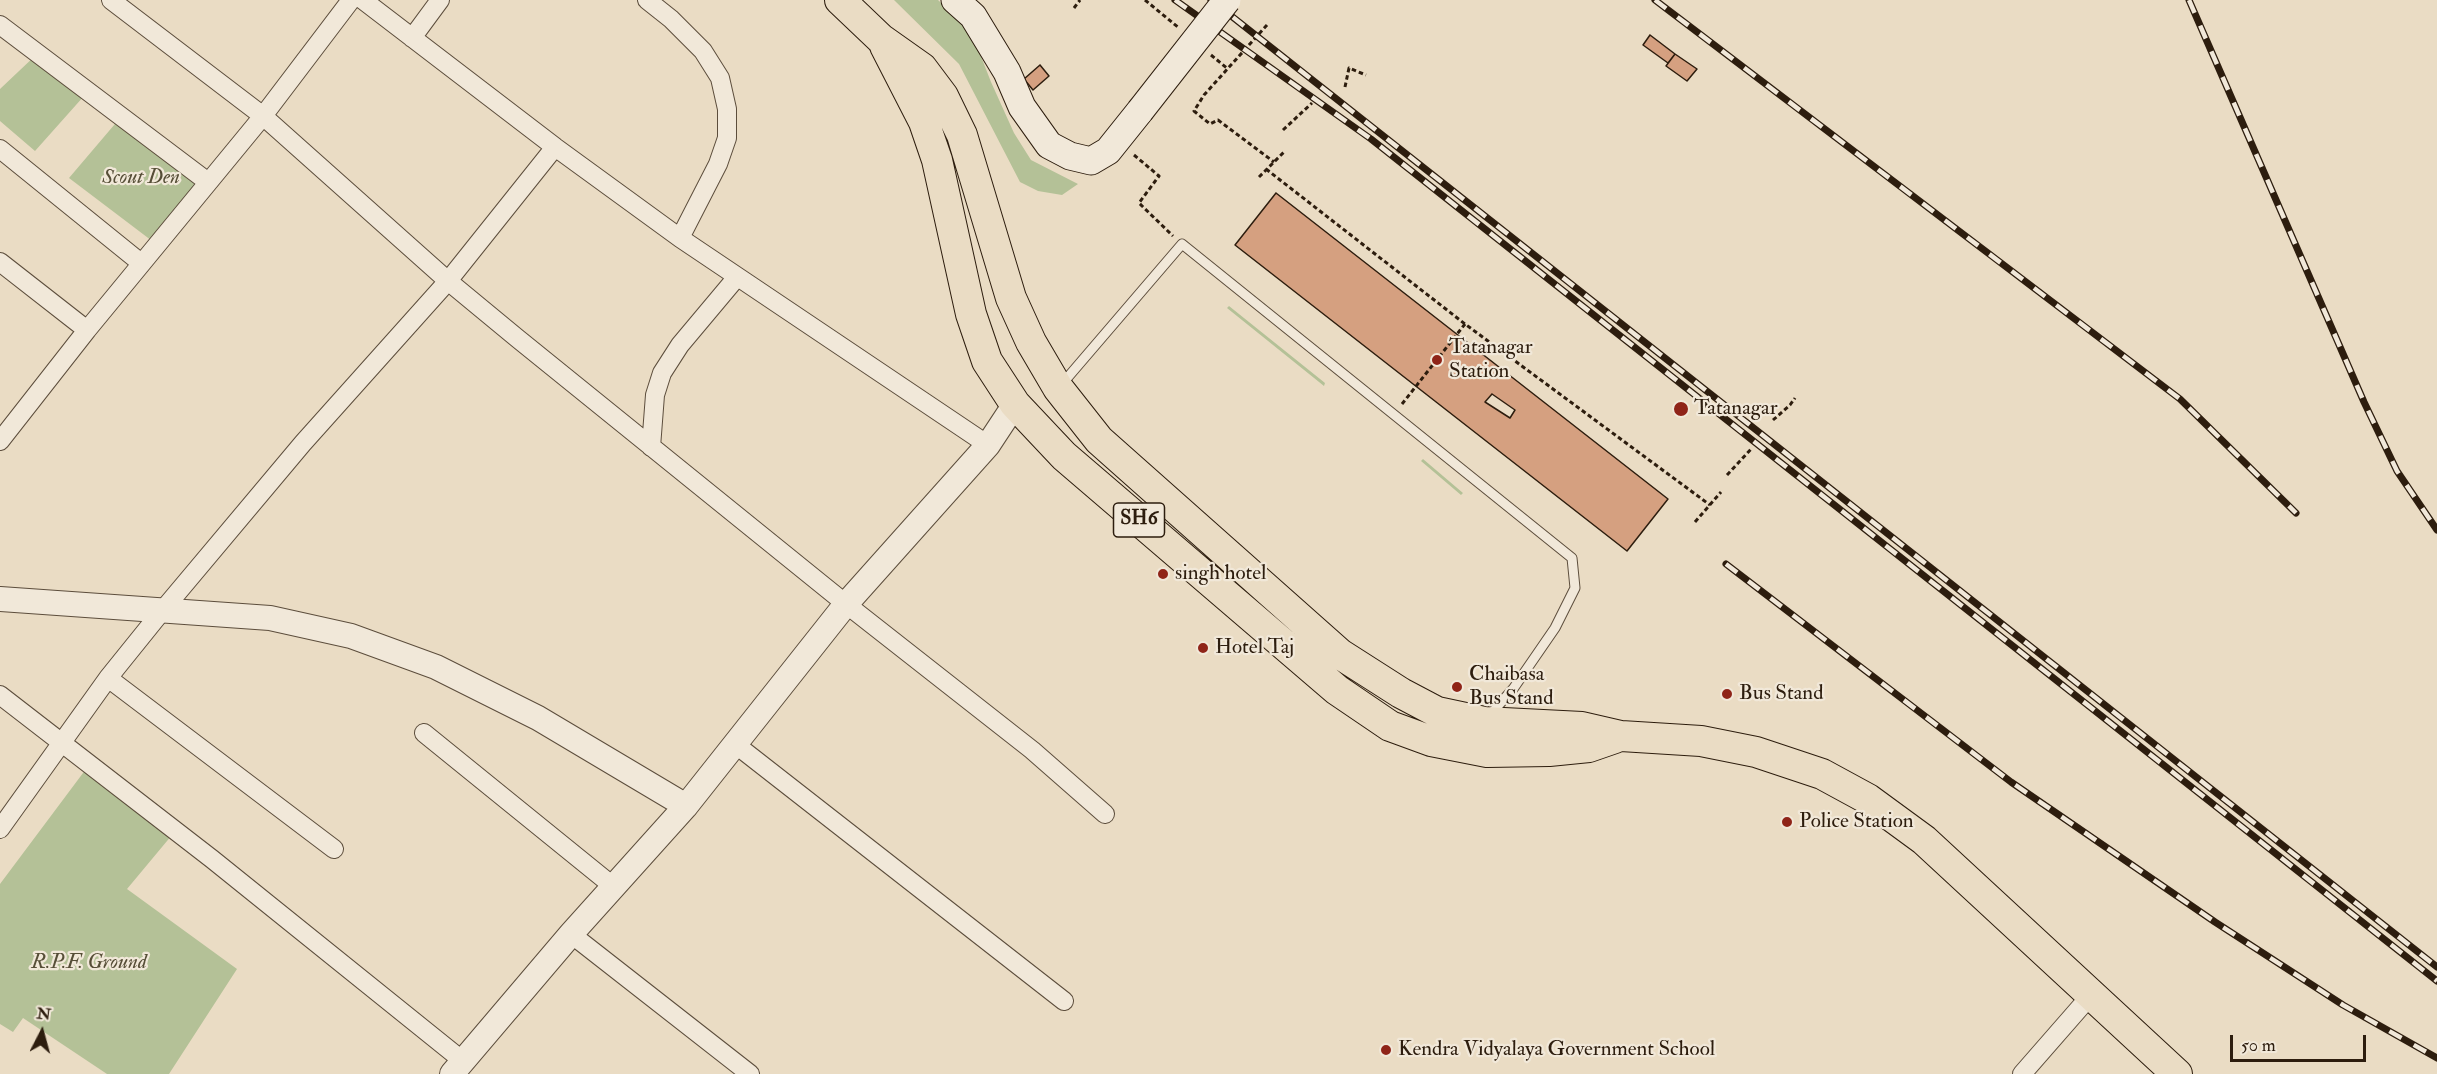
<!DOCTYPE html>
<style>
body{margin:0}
#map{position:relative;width:2437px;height:1074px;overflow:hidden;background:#eadcc4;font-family:"IM FELL Double Pica",serif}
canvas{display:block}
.north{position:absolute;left:12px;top:1002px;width:60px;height:60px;-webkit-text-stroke:4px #f1e8d9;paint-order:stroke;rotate:6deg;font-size:16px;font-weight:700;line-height:24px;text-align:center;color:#2d1d0e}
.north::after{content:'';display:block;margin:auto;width:21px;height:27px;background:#2d1d0e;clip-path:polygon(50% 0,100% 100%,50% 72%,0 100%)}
.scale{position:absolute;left:2230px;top:1035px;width:136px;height:27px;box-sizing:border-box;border:3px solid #2d1d0e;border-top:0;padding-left:8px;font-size:18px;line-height:21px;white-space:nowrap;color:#2d1d0e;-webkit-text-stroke:4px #f1e8d9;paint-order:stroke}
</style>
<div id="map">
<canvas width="2437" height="1074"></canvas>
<div class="north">N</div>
<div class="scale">50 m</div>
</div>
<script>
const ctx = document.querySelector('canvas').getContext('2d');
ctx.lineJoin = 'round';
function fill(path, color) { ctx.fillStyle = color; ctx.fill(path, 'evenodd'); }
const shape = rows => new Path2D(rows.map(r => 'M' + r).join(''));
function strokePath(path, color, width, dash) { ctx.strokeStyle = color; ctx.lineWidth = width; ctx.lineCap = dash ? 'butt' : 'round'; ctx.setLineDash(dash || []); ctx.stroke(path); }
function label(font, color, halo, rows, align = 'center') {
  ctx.font = font + ' "IM FELL Double Pica",serif'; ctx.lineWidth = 4.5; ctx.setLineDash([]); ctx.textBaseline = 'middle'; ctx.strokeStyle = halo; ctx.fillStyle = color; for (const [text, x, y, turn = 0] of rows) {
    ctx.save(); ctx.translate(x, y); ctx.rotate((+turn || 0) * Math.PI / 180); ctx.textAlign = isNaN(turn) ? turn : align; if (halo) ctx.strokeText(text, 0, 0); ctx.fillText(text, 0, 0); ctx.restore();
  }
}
fill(shape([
 [894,0,938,0,971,31,991,82,1014,133,1031,160,1078,184,1062,195,1038,191,1020,182,959,64],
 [37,54,84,96,35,151,0,121,0,89],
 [126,111,219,182,164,250,69,178],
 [1229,306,1325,383,1324,386,1227,308],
 [1423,459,1463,493,1461,495,1421,461],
 [86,769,172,835,127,889,237,969,169,1074,107,1074,23,1018,13,1032,0,1024,0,884]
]), '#b4c197');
const building = shape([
 [1650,35,1675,54,1668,63,1643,45,1650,35],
 [1675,54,1697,69,1687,81,1666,66,1675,54],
 [1040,65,1049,76,1033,90,1024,79,1040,65],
 [1276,193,1668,499,1627,551,1235,245,1276,193],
 [1492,394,1515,410,1510,418,1485,402,1492,394]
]);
fill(building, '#d5a080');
strokePath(building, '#2d1d0e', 1.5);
const service = shape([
 [1062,384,1182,244,1572,558,1575,588,1555,628,1513,689,1488,717]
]);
const minor = shape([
 [111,0,263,116,448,281,517,338,846,604,1032,750,1105,814],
 [363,0,555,147,680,238,988,445],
 [647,0,671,19,703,51,720,78,727,109,727,138,718,164,680,238],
 [0,25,208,182],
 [412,38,440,0],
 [0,149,141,263],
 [0,262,87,330],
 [0,441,87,330,263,116,351,0],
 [651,447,655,395,662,373,680,345,737,277],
 [108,678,334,849],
 [0,695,212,859,463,1061],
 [424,733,614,887],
 [735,744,1064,1001],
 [0,829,108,678,162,611,303,443,448,281,555,147],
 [571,934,750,1074],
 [2022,1074,2091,995]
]);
const tertiary = shape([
 [0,599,270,618,351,636,436,667,538,718,686,806],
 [452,1074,571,934,686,806,846,604,988,445,1015,404]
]);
const secondary = shape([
 [955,0,973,16,1007,72,1022,107,1049,145,1070,156,1091,161,1108,151,1140,111]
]);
const primary = shape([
 [840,0,881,39,922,68,943,96,962,135,1011,298,1031,342,1058,388,1099,440,1340,654,1401,693,1437,712,1484,722,1582,727,1621,736,1701,741,1756,752,1822,774,1868,799,1924,840,2177,1074],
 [885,46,924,122,937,160,971,314,987,361,1015,404,1064,456,1337,690,1390,726,1431,741,1487,752,1549,751,1589,747,1615,738]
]);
strokePath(service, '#5c4d3c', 11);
strokePath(minor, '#5c4d3c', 20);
strokePath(tertiary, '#5c4d3c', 26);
strokePath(secondary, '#2d1d0e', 29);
strokePath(primary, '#2d1d0e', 32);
strokePath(shape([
 [1145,0,1179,28],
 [1074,8,1080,0],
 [1267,25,1204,95,1194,111,1210,124,1218,120,1274,162],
 [1211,55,1228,69],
 [1345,87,1349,68,1366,75],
 [1283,130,1312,103],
 [1134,155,1159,176,1139,203,1173,236],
 [1266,169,1465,324,1710,505],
 [1259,177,1284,152],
 [1402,404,1465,324],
 [1773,420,1790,405,1795,398],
 [1727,475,1752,448],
 [1695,522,1721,492]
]), '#2d1d0e', 3, [4.5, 3]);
strokePath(service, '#f1e8d9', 9);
strokePath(minor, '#f1e8d9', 18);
strokePath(tertiary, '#f1e8d9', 24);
strokePath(secondary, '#f1e8d9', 27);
strokePath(primary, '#eadcc4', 30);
const rail = shape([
 [1175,0,1371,139,2437,981],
 [1211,0,2437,967],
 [1655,0,2180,399,2296,513],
 [2189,0,2364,402,2397,471,2437,530],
 [1726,564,2011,782,2215,922,2343,1005,2437,1058]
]);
strokePath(rail, '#2d1d0e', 7);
strokePath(rail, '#f1e8d9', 4.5, [14]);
const secondaryBridge = shape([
 [1140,111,1227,0]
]);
strokePath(secondaryBridge, '#2d1d0e', 29, []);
strokePath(secondaryBridge, '#f1e8d9', 27);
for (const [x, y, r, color] of [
 [1437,360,6,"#8f2418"],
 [1681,409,8,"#8f2418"],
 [1163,574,6,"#8f2418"],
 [1203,648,6,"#8f2418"],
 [1457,687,6,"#8f2418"],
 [1727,694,6,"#8f2418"],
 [1787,822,6,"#8f2418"],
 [1386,1050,6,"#8f2418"]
]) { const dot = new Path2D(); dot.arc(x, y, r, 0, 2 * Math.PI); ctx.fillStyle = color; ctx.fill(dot); strokePath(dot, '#f1e8d9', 2); }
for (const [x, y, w] of [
 [1139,520,51]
]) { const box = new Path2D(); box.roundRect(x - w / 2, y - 17, w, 34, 4.5); ctx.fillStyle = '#f1e8d9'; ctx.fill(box); strokePath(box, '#2d1d0e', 1.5); }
label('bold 20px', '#2d1d0e', null, [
 ["SH6",1139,520]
]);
label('italic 21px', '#564e37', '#f1e8d9', [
 ["Scout Den",141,178],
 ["R.P.F. Ground",89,963]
]);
label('21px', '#2d1d0e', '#f1e8d9', [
 ["Tatanagar",1449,348],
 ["Station",1449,372],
 ["Tatanagar",1694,409],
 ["singh hotel",1175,574],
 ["Hotel Taj",1215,648],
 ["Chaibasa",1469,675],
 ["Bus Stand",1469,699],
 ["Bus Stand",1739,694],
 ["Police Station",1799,822],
 ["Kendra Vidyalaya Government School",1398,1050]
], 'left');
</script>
